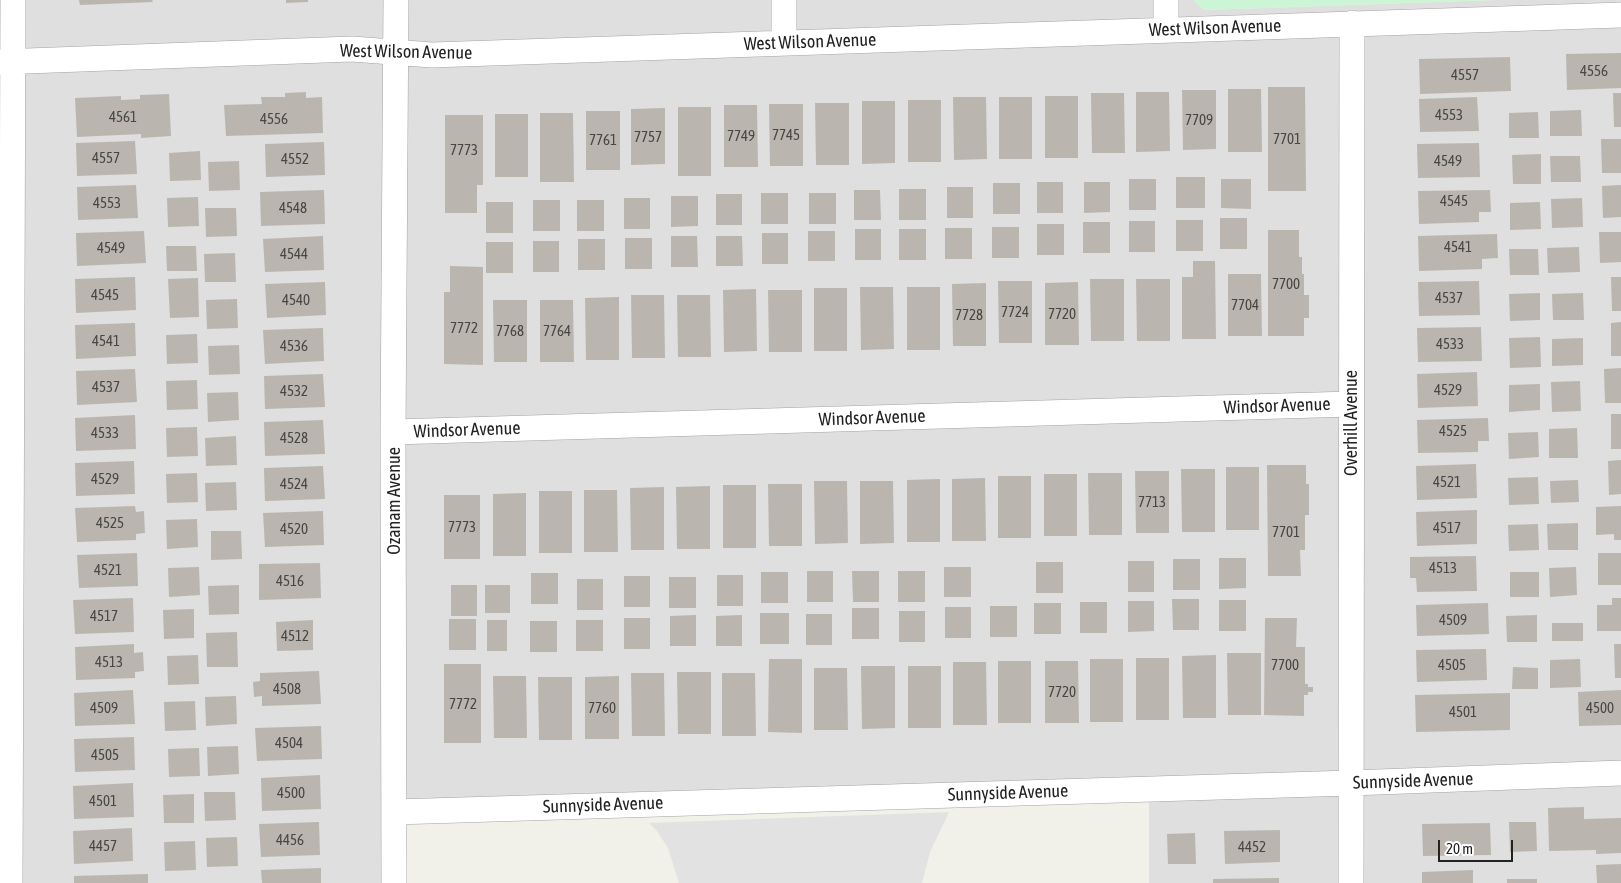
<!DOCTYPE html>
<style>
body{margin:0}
#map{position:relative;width:1621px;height:883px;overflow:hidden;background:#f1f0e9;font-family:"Asap Condensed",sans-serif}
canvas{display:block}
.scale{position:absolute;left:1438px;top:840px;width:75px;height:22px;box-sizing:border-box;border:2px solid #222;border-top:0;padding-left:6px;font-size:15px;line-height:18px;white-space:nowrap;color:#222;-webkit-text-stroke:4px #fff;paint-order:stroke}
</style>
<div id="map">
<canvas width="1621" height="883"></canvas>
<div class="scale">20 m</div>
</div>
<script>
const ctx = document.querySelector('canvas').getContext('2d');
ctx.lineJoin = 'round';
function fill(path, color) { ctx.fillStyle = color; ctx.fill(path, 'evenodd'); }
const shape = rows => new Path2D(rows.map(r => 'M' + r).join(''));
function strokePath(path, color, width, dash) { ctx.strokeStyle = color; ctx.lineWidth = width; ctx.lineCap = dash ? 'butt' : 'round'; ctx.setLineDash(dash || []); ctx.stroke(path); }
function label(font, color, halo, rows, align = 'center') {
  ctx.font = font + ' "Asap Condensed",sans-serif'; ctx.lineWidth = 4; ctx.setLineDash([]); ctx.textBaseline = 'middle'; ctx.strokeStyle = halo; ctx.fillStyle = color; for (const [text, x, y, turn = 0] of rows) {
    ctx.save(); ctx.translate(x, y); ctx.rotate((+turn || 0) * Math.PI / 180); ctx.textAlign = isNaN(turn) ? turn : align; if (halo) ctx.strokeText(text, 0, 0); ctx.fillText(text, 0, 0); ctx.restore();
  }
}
fill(shape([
 [0,0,1194,0,1204,10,1495,0,1621,0,1621,883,1149,883,1149,795,400,818,400,883,0,883]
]), '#dfdfdf');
fill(shape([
 [1194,0,1495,0,1204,10]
]), '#ccf5d6');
fill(shape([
 [949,812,930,852,922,883,679,883,668,848,657,831,649,823]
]), '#e2e2e2');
fill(shape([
 [79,0,152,0,153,2,80,5],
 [286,0,308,0,308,2,286,3],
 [1621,53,1621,88,1567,90,1566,54],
 [1510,57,1511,91,1420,94,1419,59],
 [1268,87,1305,87,1306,191,1268,191],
 [1228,89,1261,89,1262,152,1228,152],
 [1182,90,1216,90,1216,149,1183,150],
 [306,92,306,98,322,97,323,133,226,136,224,105,262,104,261,97,285,97,285,93],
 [1136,92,1169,92,1170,151,1136,152],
 [1091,93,1124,93,1125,153,1092,153],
 [1613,93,1621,93,1621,127,1614,127],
 [169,94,171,136,141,138,141,134,77,137,75,98,121,96,121,100,140,99,140,95],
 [1045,96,1078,96,1078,158,1045,158],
 [953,97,986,97,987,159,954,160],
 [999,97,1032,97,1032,159,999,159],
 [1477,97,1479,131,1420,132,1419,99],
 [908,100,941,100,941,162,908,162],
 [862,101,895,101,895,163,862,164],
 [815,103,849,103,849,165,816,165],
 [769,104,803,104,803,166,770,166],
 [724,105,757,105,758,167,724,167],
 [678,107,711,107,711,176,678,176],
 [665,108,665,164,631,165,631,109],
 [1581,110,1582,136,1550,136,1550,111],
 [586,111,620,111,620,170,586,170],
 [1538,112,1539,138,1509,138,1509,113],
 [540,113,573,113,574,182,540,182],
 [495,114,528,114,528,177,495,177],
 [445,115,483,115,483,185,477,185,477,213,445,213],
 [1601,139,1621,139,1621,173,1602,173],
 [135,141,137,174,77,176,76,143],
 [324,142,325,175,266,177,265,144],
 [1479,143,1480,177,1418,178,1417,144],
 [200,151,201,180,170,181,169,153],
 [1541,154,1541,184,1513,184,1512,155],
 [1550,156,1580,156,1581,182,1551,182],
 [239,161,240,190,209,191,208,162],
 [1176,177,1205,177,1205,208,1176,208],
 [1129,179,1156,179,1156,210,1129,210],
 [1221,179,1251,179,1251,209,1221,208],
 [1037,182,1063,182,1063,213,1037,213],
 [1084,182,1110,182,1110,212,1084,213],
 [993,183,1020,183,1020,214,993,214],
 [136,185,138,218,78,220,77,187],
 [1621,185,1621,217,1603,218,1602,186],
 [947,187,973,187,973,218,947,218],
 [899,189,926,189,926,220,899,220],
 [324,190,325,224,261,226,260,192],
 [854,190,880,190,881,220,854,220],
 [1490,190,1491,212,1479,212,1479,222,1419,224,1418,191],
 [761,193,788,193,788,224,761,224],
 [809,193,836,193,836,224,809,224],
 [716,194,742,194,742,225,716,225],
 [671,196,698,196,698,226,671,227],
 [198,197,199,226,168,227,167,198],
 [624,198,650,198,650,229,624,229],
 [1582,198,1583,227,1552,228,1551,199],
 [533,200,560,200,560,231,533,231],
 [577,200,604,200,604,231,577,231],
 [486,202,513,202,513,233,486,233],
 [1540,202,1541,229,1510,230,1510,203],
 [205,208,236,208,237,236,206,237],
 [1220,218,1247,218,1247,249,1220,249],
 [1176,220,1203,220,1203,251,1176,251],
 [1129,221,1155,221,1155,252,1129,252],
 [1083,222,1110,222,1110,253,1083,253],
 [1037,224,1064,224,1064,255,1037,255],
 [992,227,1019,227,1019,258,992,258],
 [945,228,972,228,972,259,945,259],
 [855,229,881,229,881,260,855,260],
 [899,229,926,229,926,260,899,260],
 [1268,230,1299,230,1299,257,1302,257,1302,274,1304,274,1304,295,1309,295,1309,318,1304,318,1304,336,1268,336],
 [144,231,146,263,77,266,76,233],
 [808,231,835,231,835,261,808,261],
 [1599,232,1621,232,1621,262,1600,263],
 [762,233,788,233,788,264,762,264],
 [1497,234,1498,258,1482,259,1482,269,1419,271,1418,236],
 [323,236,324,270,265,272,263,239],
 [671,236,697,236,698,267,671,267],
 [716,236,742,236,743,266,716,266],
 [625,238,652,238,652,269,625,269],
 [578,239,605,239,605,270,578,270],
 [533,241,559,241,559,272,533,272],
 [486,242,513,242,513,273,486,273],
 [166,246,196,246,197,271,167,271],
 [1579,247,1580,272,1548,273,1547,248],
 [1509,249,1538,249,1539,275,1510,275],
 [235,253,236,282,205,282,204,254],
 [1193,261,1215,261,1216,339,1182,339,1182,277,1193,277],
 [450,266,483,267,483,365,444,364,444,292,450,292],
 [1228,274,1261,274,1262,336,1228,336],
 [135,277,136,310,76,313,75,279],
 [1611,277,1621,277,1621,311,1612,311],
 [198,278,199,317,170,318,168,279],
 [1090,279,1124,279,1124,341,1091,341],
 [1136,279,1170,279,1170,341,1137,341],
 [998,281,1032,281,1032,343,999,343],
 [1479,281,1480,315,1419,316,1418,282],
 [325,282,326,315,267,318,265,284],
 [1078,282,1079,345,1045,345,1045,283],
 [986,283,986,346,953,346,952,284],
 [860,287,893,287,894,349,861,350],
 [907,287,940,287,940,350,907,350],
 [814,288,847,288,847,351,814,351],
 [756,289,757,351,724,352,723,290],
 [768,290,802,290,802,352,769,352],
 [1540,293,1540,320,1510,321,1509,294],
 [1583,293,1584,320,1553,320,1552,294],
 [631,295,664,295,665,358,632,358],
 [677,295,710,295,711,357,678,357],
 [619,297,619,360,586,360,585,298],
 [237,299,238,328,207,329,206,300],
 [493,300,527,300,527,362,494,362],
 [540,300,573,300,574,362,540,362],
 [1621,322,1621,356,1611,356,1611,323],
 [135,323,136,356,76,359,75,325],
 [1481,327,1482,361,1418,362,1417,328],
 [323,328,324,361,265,364,263,330],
 [197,334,198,363,167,364,166,335],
 [1540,337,1541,367,1510,368,1509,338],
 [1583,338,1583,365,1552,366,1552,339],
 [239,345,240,374,209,375,208,346],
 [1621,368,1621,403,1605,403,1604,369],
 [135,369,137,402,77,405,76,371],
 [1477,372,1478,406,1418,408,1417,374],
 [323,374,325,407,265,409,264,376],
 [197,380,198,409,167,410,166,381],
 [1580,381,1581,411,1552,412,1551,382],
 [1540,384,1540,410,1509,412,1509,385],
 [238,392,239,420,208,422,207,393],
 [1611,414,1621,414,1621,449,1611,449],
 [135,415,136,449,76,451,75,418],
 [1488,418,1489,441,1478,441,1478,452,1418,453,1417,420],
 [323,420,325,454,265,456,264,422],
 [197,427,198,456,167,457,166,428],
 [1577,428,1578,458,1549,458,1549,429],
 [1538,432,1539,457,1509,459,1508,433],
 [236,436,237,465,206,466,205,438],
 [1621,460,1621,494,1609,495,1608,461],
 [134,461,135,494,76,496,75,463],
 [1476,464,1477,498,1417,500,1416,466],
 [1267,465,1306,465,1306,484,1309,484,1309,515,1305,515,1305,550,1300,550,1301,576,1268,576],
 [323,466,325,499,265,501,264,468],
 [1226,467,1259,467,1259,530,1226,530],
 [1181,469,1215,469,1215,532,1182,532],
 [1135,471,1169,471,1169,533,1136,533],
 [197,473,198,502,167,503,166,474],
 [1088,473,1122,473,1122,535,1089,535],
 [1044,474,1077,474,1077,536,1044,536],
 [998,476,1031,476,1031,538,998,538],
 [1538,477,1539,504,1509,505,1508,478],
 [985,478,986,541,952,541,952,479],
 [940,479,940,542,907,542,907,480],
 [1578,480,1579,502,1551,503,1550,481],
 [814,481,847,481,848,543,815,544],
 [860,481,893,481,894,543,860,544],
 [236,482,237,510,206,511,205,483],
 [768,484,802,484,802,546,769,546],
 [723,485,756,485,756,548,723,548],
 [710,486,710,549,677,549,676,487],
 [664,487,664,550,631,550,630,488],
 [584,490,617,490,618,552,584,552],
 [539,491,572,491,572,553,539,553],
 [526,493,526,556,493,556,493,494],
 [444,495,480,495,480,559,444,559],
 [135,506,136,512,144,511,145,533,136,534,136,540,77,542,75,508],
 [1621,506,1621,540,1614,540,1614,534,1596,535,1596,507],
 [1477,510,1477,544,1417,546,1416,512],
 [323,511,324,545,265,547,263,513],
 [197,519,198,547,167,549,166,520],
 [1578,523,1578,550,1548,550,1547,524],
 [1538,524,1539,550,1509,551,1508,525],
 [211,531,241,531,242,559,211,560],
 [137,553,138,586,79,588,77,555],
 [1598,553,1621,553,1621,585,1598,585],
 [1476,556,1477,591,1417,592,1416,578,1410,578,1410,557],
 [1219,558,1246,558,1246,588,1219,589],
 [1173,559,1200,559,1200,590,1173,590],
 [1128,561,1154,561,1154,592,1128,592],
 [1036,562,1063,562,1063,593,1036,593],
 [320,563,321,598,259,600,259,564],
 [199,567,200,595,169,597,168,568],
 [944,567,971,567,971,597,944,597],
 [1576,567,1577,595,1550,597,1549,568],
 [807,571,833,571,833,602,807,602],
 [852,571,879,571,879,602,853,602],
 [898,571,925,571,925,602,898,602],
 [761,572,788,572,788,603,761,603],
 [1510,572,1539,572,1539,597,1510,597],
 [531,573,558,573,558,604,531,604],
 [717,575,743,575,743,606,717,606],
 [624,576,650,576,650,607,624,607],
 [669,577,696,577,696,608,669,608],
 [577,579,603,579,603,610,577,610],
 [239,585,239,614,209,615,208,586],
 [451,585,477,585,477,616,451,616],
 [485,585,510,585,510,613,485,613],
 [133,598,134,632,75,634,73,600],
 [1612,598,1621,598,1621,631,1597,631,1597,605,1612,605],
 [1172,599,1199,599,1199,630,1173,630],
 [1219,600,1246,600,1246,631,1219,631],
 [1128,601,1154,601,1154,631,1128,632],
 [1080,602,1107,602,1107,633,1080,633],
 [1034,603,1061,603,1061,634,1034,634],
 [1488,603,1489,634,1417,636,1416,605],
 [990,606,1017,606,1017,637,990,637],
 [945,607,971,607,971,638,945,638],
 [852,608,879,608,879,639,852,639],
 [194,609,194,638,164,639,163,610],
 [899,611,925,611,925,642,899,642],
 [760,613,789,613,789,644,760,644],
 [806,614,832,614,832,645,806,645],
 [696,615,696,646,670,646,670,616],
 [742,615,742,646,716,646,716,616],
 [1537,615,1537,642,1507,642,1506,616],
 [624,618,650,618,650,649,624,649],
 [1265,618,1297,618,1296,647,1305,647,1305,684,1308,684,1308,687,1313,687,1313,692,1308,692,1308,695,1304,695,1304,716,1264,715],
 [449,619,476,619,476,650,449,650],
 [313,620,313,650,277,651,276,622],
 [487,620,507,620,507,651,487,651],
 [576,620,603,620,603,651,576,651],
 [530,621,557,621,557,652,530,652],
 [1552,623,1583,623,1583,641,1552,641],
 [237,632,238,667,207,667,206,633],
 [134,644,134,653,143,652,144,671,135,672,135,678,76,680,75,647],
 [1614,644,1621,644,1621,678,1615,678],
 [1486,649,1487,680,1417,682,1416,650],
 [1227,653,1261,653,1261,715,1228,715],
 [198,655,199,684,168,685,167,656],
 [1216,655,1216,718,1183,718,1182,656],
 [1136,658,1169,658,1169,720,1136,720],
 [769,659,802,659,802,733,768,732],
 [1090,659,1123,659,1123,722,1090,722],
 [1580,659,1581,687,1550,688,1550,660],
 [998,661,1031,661,1031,723,998,723],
 [1045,661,1078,661,1079,723,1045,723],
 [953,662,986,662,987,725,953,725],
 [444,664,481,664,481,743,444,743],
 [861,666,895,666,895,728,862,729],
 [908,666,941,666,941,728,908,728],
 [1513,667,1538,668,1538,689,1512,689],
 [814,668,847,668,848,730,814,730],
 [319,671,321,704,262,706,262,696,254,697,253,682,260,681,260,673],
 [677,672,711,672,711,734,678,734],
 [631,673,664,673,665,736,632,736],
 [722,673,755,673,756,736,722,736],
 [493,676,526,676,527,738,494,738],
 [619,676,619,739,585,739,585,677],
 [538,677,572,677,572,740,539,740],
 [133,690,135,724,75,726,74,693],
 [1621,690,1621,725,1579,726,1578,692],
 [1510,693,1510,730,1416,732,1415,695],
 [236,696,237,724,206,726,205,697],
 [195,701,196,730,165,731,164,702],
 [321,726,322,759,257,761,255,728],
 [134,737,135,770,75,772,74,739],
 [238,746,239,774,208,776,207,747],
 [199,748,200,776,169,777,168,749],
 [320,775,321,809,262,811,261,778],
 [133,783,134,817,74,819,73,786],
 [204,792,235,792,236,820,205,821],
 [194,794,194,823,164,823,163,795],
 [1584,807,1584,819,1621,818,1621,853,1596,854,1596,850,1549,851,1548,808],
 [319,822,320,855,261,857,259,824],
 [1509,822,1536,822,1537,851,1510,852],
 [1490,823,1491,855,1423,856,1422,824],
 [132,828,133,861,74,864,73,831],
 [1280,830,1280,862,1225,864,1224,831],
 [1195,833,1196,864,1168,864,1167,834],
 [237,837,238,866,207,867,206,838],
 [195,841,196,870,165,871,164,842],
 [1621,864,1621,883,1597,883,1596,865],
 [321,868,321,883,262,883,261,870],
 [1473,870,1473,883,1422,883,1422,872],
 [148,874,148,883,74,883,74,876],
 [1279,878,1279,883,1213,883,1213,879],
 [1507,879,1537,879,1537,883,1507,883]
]), '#bab6af');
const minor = shape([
 [784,0,784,43],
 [1166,30,1166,0],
 [0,62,352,49,432,55,1621,15],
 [393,432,1351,404],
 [395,812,1351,783,1621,773],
 [10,883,13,0],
 [394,883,393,432,396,0],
 [1351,883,1352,23]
]);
strokePath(minor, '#a3a3a3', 26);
strokePath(minor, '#fff', 25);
label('15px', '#484745', null, [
 ["4556",1594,71],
 ["4557",1465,75],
 ["4553",1449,115],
 ["4561",123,117],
 ["4556",274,119],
 ["7709",1199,120],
 ["7745",786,135],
 ["7749",741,136],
 ["7757",648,137],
 ["7701",1287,139],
 ["7761",603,140],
 ["7773",464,150],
 ["4557",106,158],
 ["4552",295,159],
 ["4549",1448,161],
 ["4545",1454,201],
 ["4553",107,203],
 ["4548",293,208],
 ["4541",1458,247],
 ["4549",111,248],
 ["4544",294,254],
 ["7700",1286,284],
 ["4545",105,295],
 ["4537",1449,298],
 ["4540",296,300],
 ["7704",1245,305],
 ["7724",1015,312],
 ["7720",1062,314],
 ["7728",969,315],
 ["7772",464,328],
 ["7768",510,331],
 ["7764",557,331],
 ["4541",106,341],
 ["4533",1450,344],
 ["4536",294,346],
 ["4537",106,387],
 ["4529",1448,390],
 ["4532",294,391],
 ["4525",1453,431],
 ["4533",105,433],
 ["4528",294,438],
 ["4529",105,479],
 ["4521",1447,482],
 ["4524",294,484],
 ["7713",1152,502],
 ["4525",110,523],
 ["7773",462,527],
 ["4517",1447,528],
 ["4520",294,529],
 ["7701",1286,532],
 ["4513",1443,568],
 ["4521",108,570],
 ["4516",290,581],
 ["4517",104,616],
 ["4509",1453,620],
 ["4512",295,636],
 ["4513",109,662],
 ["7700",1285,665],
 ["4505",1452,665],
 ["4508",287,689],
 ["7720",1062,692],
 ["7772",463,704],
 ["4509",104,708],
 ["7760",602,708],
 ["4500",1600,708],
 ["4501",1463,712],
 ["4504",289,743],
 ["4505",105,755],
 ["4500",291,793],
 ["4501",103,801],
 ["4456",290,840],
 ["4457",103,846],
 ["4452",1252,847]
]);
label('18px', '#222', '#fff', [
 ["West Wilson Avenue",1215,28,-2],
 ["West Wilson Avenue",810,42,-2],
 ["West Wilson Avenue",406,52,1],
 ["Windsor Avenue",1277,406,-2],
 ["Windsor Avenue",872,418,-2],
 ["Overhill Avenue",1351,423,-90],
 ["Windsor Avenue",467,430,-2],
 ["Ozanam Avenue",394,501,-90],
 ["Sunnyside Avenue",1413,781,-2],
 ["Sunnyside Avenue",1008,793,-2],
 ["Sunnyside Avenue",603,805,-2]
]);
</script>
